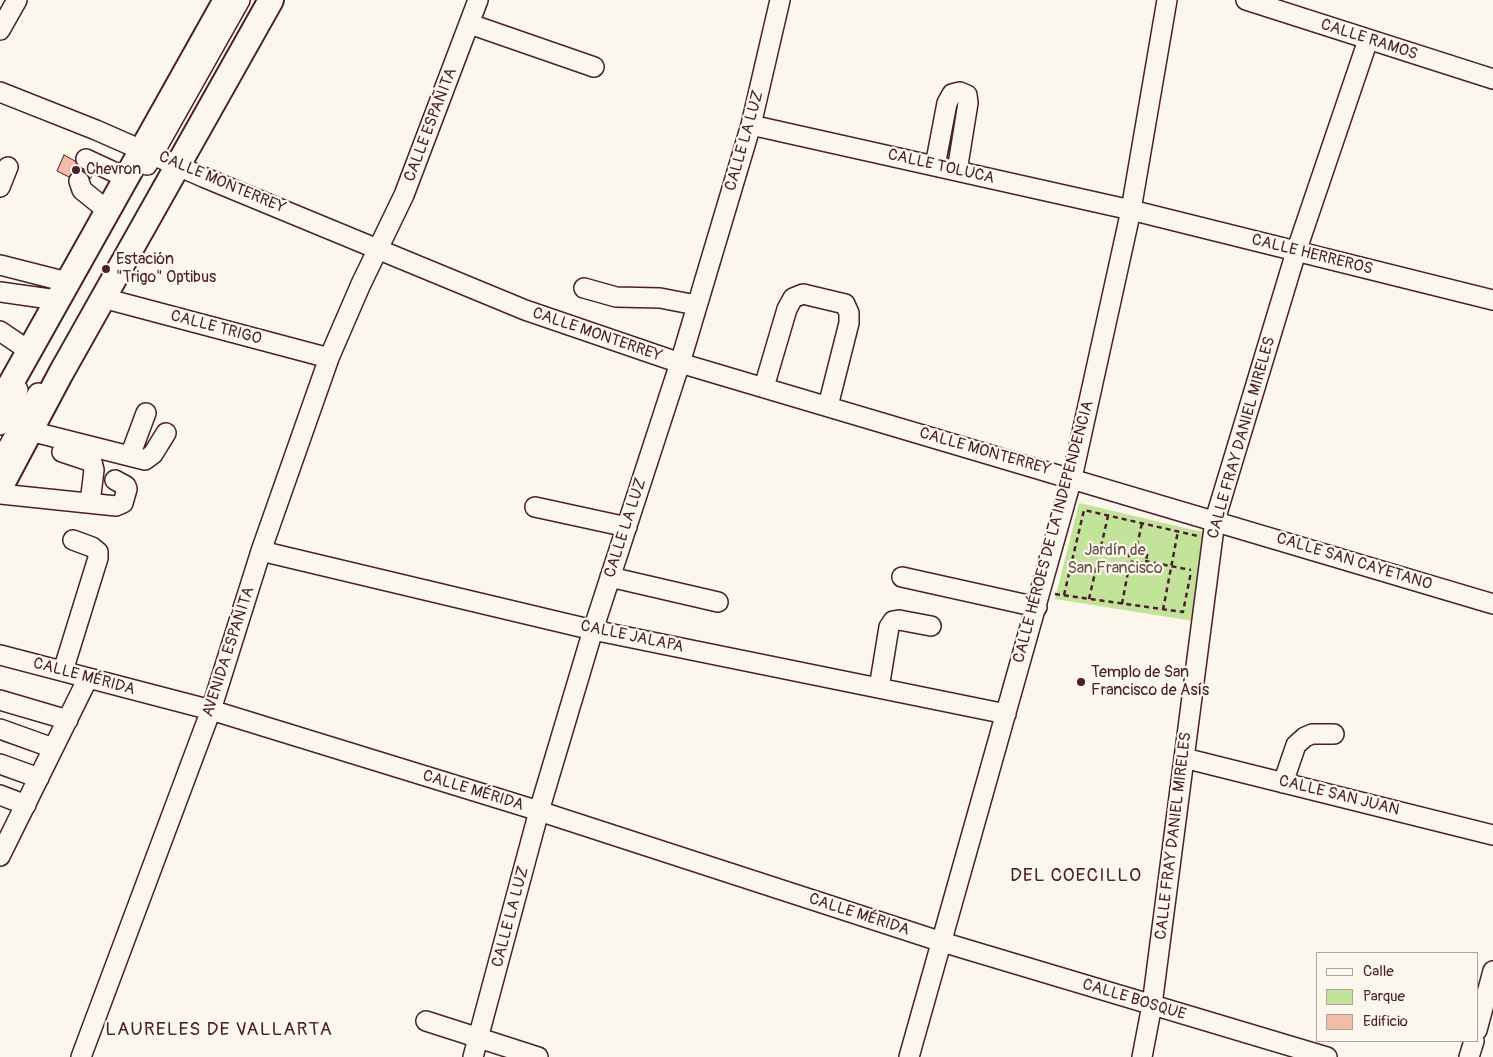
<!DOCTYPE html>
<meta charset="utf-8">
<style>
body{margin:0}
#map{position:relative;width:1493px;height:1057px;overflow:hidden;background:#fbf7ec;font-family:Pangolin,sans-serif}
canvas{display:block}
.legend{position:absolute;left:1316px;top:952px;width:162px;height:90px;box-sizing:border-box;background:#fbf7ec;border:1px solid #b4a19f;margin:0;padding:6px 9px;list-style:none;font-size:15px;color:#4a1f2b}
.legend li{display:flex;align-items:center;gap:10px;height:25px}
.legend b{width:25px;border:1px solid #b4a19f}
</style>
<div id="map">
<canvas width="1493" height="1057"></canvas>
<ul class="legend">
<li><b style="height:6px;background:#fbf7ec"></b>Calle</li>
<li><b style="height:14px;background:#c3e29a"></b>Parque</li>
<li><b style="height:14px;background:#f2bca5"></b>Edificio</li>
</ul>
</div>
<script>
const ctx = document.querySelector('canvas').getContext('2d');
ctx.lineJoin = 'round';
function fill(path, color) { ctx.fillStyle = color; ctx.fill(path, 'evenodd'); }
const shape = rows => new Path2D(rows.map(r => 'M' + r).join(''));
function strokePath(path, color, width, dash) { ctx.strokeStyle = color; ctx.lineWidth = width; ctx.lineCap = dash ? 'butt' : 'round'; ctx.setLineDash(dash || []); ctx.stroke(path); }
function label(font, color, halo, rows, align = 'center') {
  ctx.font = font + ' Pangolin,sans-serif'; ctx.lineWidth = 4.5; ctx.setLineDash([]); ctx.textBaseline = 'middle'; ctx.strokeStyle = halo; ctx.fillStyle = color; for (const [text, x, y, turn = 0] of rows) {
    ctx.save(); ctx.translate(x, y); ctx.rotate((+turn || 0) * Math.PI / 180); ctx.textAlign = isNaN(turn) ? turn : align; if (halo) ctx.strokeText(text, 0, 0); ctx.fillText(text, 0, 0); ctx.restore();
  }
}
fill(shape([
 [1079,503,1207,533,1193,621,1055,599]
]), '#c3e29a');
const building = shape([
 [64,155,75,161,81,169,93,175,90,179,87,173,82,170,75,171,69,177,57,171,64,155]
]);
fill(building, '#f2bca5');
strokePath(building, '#4a1f2b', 1);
const minor = shape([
 [1246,0,1493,79],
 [470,24,594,67],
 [0,30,17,0],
 [0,92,96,130,203,177,525,310,680,363,1493,604],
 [751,125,1131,210,1493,300],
 [86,159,127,178],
 [147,165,240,0],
 [935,166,947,103,952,94,960,92,967,95,968,103,957,171],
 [79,181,82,190,108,211],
 [0,187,8,167],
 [0,265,67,282],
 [584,288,616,297,660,298,696,305],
 [0,292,57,300],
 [103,298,329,358],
 [0,331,28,350],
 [764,387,787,309,793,298,803,294,845,304,849,313,849,323,828,406],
 [0,425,18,390],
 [30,431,145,460,153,454,166,433],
 [62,452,92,462,94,470,90,503],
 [130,456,146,413],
 [0,462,38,393],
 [0,494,116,506,123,503,127,489,126,486,115,480],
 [535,507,627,527],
 [261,551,593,630,1006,714],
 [610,577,718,602],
 [902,577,1037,607],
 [0,655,211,710,539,811,942,942,1327,1057],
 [63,671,98,558,98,552,92,547,73,540],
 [879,688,889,627,893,621,899,620,931,626],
 [0,700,68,720],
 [0,729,53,748],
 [1184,758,1493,835],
 [0,764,39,778],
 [1283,783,1296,745,1305,737,1312,734,1334,734],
 [0,795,26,805],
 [0,856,88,678],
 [426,1021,538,1057],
 [1477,1030,1493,971],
 [81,1057,211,710,261,551,329,358,361,284,404,195,478,0],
 [473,1057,539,811,593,630,680,363,751,125,780,0],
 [909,1057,1072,478,1131,210,1167,0],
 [1142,1057,1152,1005,1215,520,1296,252,1368,40],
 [1469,1057,1474,1041]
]);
const major = shape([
 [0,403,226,0],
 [0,488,61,373,271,0]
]);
strokePath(minor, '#4a1f2b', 22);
strokePath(major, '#4a1f2b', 28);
strokePath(shape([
 [1137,546,1142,523],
 '1129 555a9 9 0 1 1 18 0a9 9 0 1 1-18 0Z',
 [1101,549,1129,554],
 [1145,561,1191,570],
 [1055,594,1183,612,1191,572],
 [1064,595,1084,510,1198,536],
 [1089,599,1108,516],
 [1122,604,1130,561],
 [1163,610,1178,531]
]), '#4a1f2b', 2.5, [5, 4]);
strokePath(minor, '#fbf7ec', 19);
strokePath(major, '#fbf7ec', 24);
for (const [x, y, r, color] of [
 [76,170,5,"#4a1f2b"],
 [106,269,5,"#4a1f2b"],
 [1081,682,5,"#4a1f2b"]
]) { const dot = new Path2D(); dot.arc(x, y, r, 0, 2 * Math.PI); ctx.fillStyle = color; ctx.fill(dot); strokePath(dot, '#fbf7ec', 2); }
label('16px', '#4a1f2b', '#fbf7ec', [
 ["CALLE RAMOS",1369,40,18],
 ["CALLE ESPAÑITA",431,125,-69],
 ["CALLE LA LUZ",745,141,-74],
 ["CALLE TOLUCA",941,167,13],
 ["CALLE MONTERREY",222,183,23],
 ["CALLE HERREROS",1312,255,14],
 ["CALLE TRIGO",216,328,15],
 ["CALLE MONTERREY",597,335,19],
 ["CALLE FRAY DANIEL MIRELES",1242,438,-74],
 ["CALLE MONTERREY",985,452,16],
 ["CALLE LA LUZ",626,528,-72],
 ["CALLE HÉROES DE LA INDEPENDENCIA",1054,532,-75],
 ["CALLE SAN CAYETANO",1354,562,17],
 ["CALLE JALAPA",632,637,12],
 ["AVENIDA ESPAÑITA",229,652,-72],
 ["CALLE MÉRIDA",84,677,15],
 ["CALLE MÉRIDA",473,791,17],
 ["CALLE SAN JUAN",1339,796,14],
 ["CALLE FRAY DANIEL MIRELES",1174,836,-83],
 ["CALLE MÉRIDA",859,915,18],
 ["CALLE LA LUZ",511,917,-75],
 ["CALLE BOSQUE",1134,1000,17]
]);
label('16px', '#4a1f2b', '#fbf7ec', [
 ["Chevron",86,170],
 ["Estación",116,260],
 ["\"Trigo\" Optibus",116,278],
 ["Templo de San",1091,673],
 ["Francisco de Asís",1091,691]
], 'left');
label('16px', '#685047', '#fbf7ec', [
 ["Jardín de",1115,551],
 ["San Francisco",1115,569]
]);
ctx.letterSpacing = '1px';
label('19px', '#4a1f2b', '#fbf7ec', [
 ["DEL COECILLO",1076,876],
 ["LAURELES DE VALLARTA",219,1030]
]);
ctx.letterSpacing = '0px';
</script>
